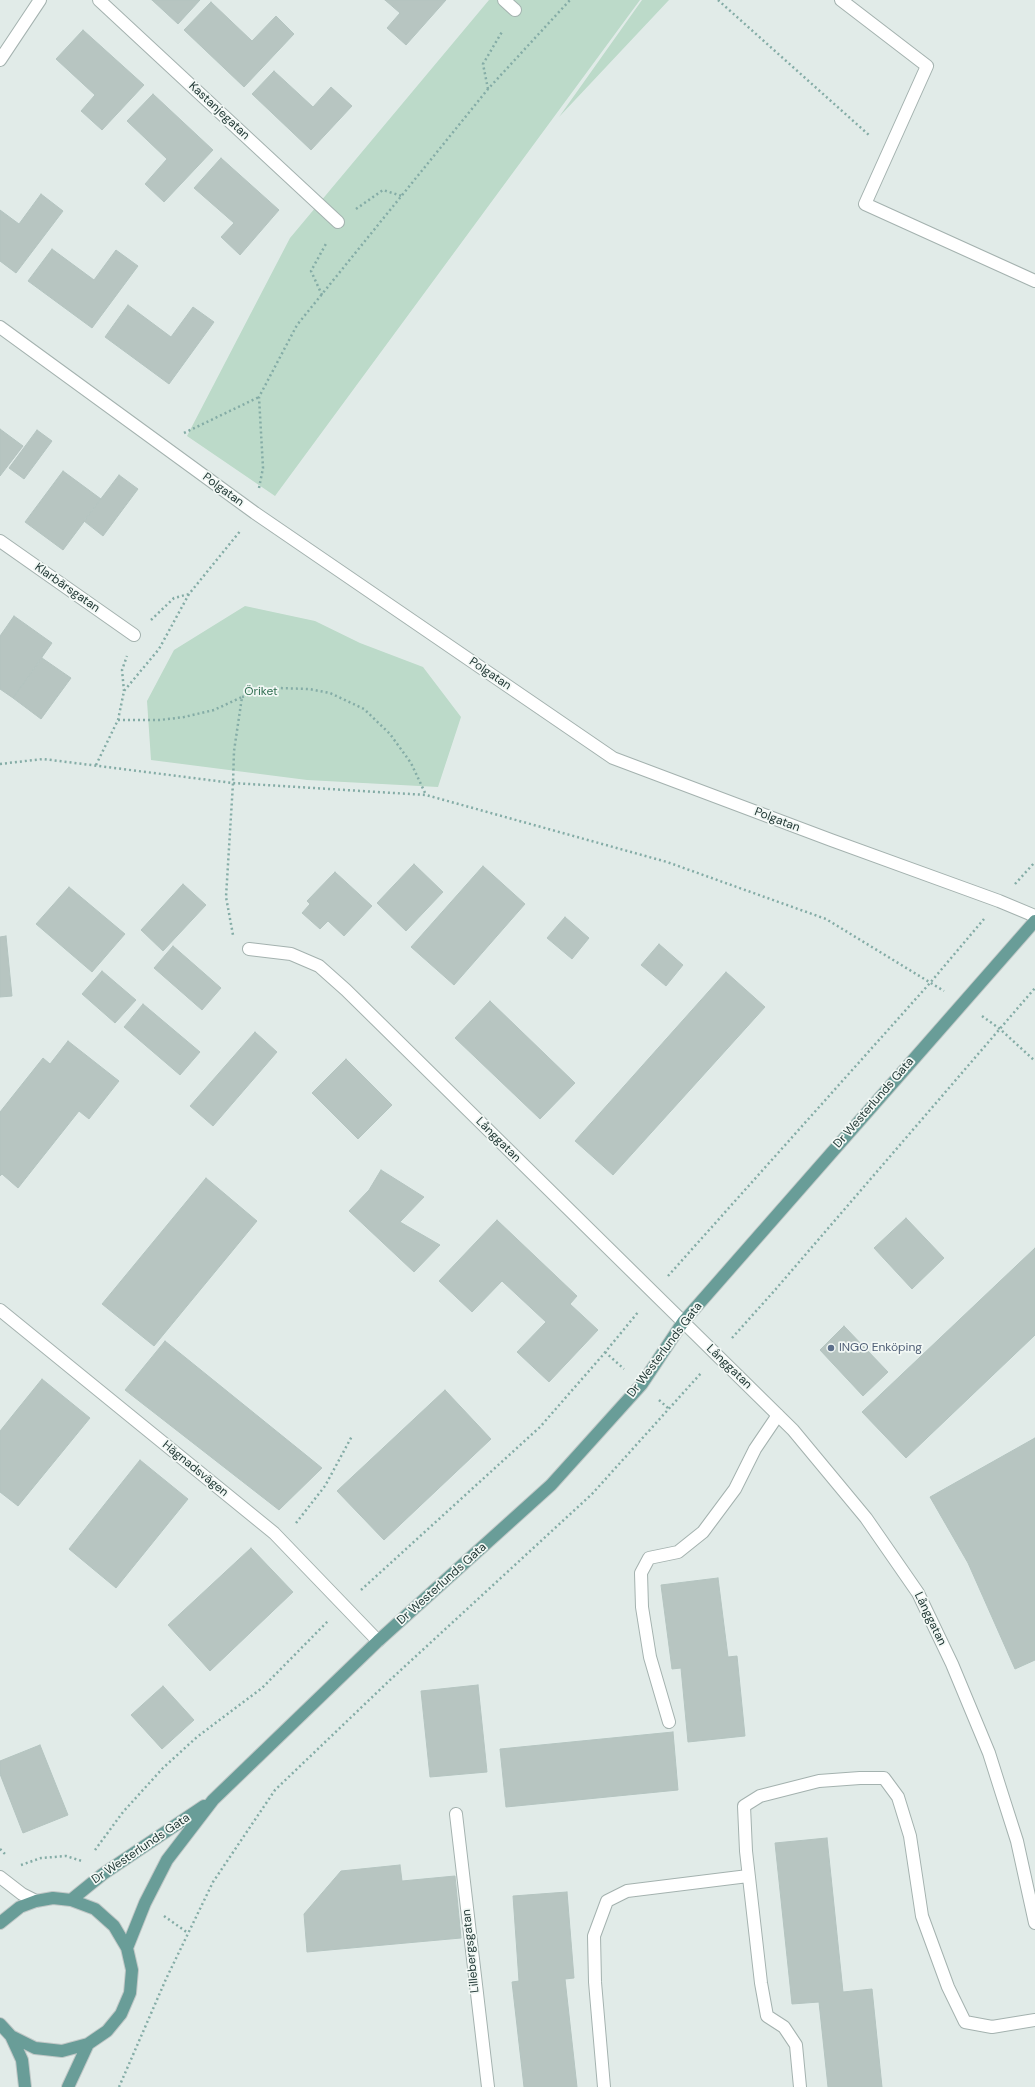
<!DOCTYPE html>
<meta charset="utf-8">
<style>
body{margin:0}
canvas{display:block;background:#e1ebe8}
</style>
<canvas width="1035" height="2087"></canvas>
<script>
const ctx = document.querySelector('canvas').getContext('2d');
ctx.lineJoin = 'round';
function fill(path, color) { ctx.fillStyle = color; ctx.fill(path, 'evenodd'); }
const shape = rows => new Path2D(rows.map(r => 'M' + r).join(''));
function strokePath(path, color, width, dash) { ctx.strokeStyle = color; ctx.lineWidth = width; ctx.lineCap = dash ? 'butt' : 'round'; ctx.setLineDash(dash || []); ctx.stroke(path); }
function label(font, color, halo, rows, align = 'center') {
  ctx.font = font + ' "DM Sans",sans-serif'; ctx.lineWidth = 3.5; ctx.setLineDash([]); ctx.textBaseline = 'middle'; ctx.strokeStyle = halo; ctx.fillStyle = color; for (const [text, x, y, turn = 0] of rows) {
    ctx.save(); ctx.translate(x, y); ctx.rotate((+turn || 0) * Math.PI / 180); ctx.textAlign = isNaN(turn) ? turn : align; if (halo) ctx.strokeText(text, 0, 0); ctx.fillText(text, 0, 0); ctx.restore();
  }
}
fill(shape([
 [489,0,640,0,275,496,187,436,290,238],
 [642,0,669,0,559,117],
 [245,606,315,621,360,643,423,667,461,717,438,787,307,780,151,760,147,701,174,650]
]), '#bcdac9');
const building = shape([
 [152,0,200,0,178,24,152,0],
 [385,0,446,0,406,45,387,28,400,13,385,0],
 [211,2,252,41,276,16,294,34,244,87,184,30,211,2],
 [83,30,144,85,102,130,81,111,95,95,56,59,83,30],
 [274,71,313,107,331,87,352,106,311,150,252,94,274,71],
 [153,94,213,150,164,202,145,184,167,159,127,121,153,94],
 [221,158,279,210,240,255,221,237,234,223,194,188,221,158],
 [41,194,63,211,16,273,0,261,0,210,19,224,41,194],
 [52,249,94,280,116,250,138,266,92,328,28,281,52,249],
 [128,305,171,337,193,307,214,322,169,384,105,337,128,305],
 [0,429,23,446,0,476,0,429],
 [37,430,52,441,24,479,9,468,37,430],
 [63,471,101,499,63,550,25,522,63,471],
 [119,475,138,489,103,536,84,521,119,475],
 [14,616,52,643,13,698,0,689,0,636,14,616],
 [42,658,71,678,41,719,13,698,42,658],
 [414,864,443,892,406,931,377,903,414,864],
 [483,866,525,904,454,985,411,947,483,866],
 [335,872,372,906,344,936,328,921,320,929,302,913,310,904,307,901,335,872],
 [183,884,206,905,163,951,141,930,183,884],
 [69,887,125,934,92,972,36,924,69,887],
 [565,917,589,938,572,959,547,938,565,917],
 [6,936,12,996,0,997,0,937,6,936],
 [659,944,683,965,666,986,641,965,659,944],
 [173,946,221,988,202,1010,154,968,173,946],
 [102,971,136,1000,115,1023,82,994,102,971],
 [726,972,765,1007,613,1175,575,1141,726,972],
 [490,1001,575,1083,540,1119,455,1038,490,1001],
 [143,1004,200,1052,180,1075,124,1027,143,1004],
 [255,1032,277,1052,213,1126,190,1106,255,1032],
 [68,1041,119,1081,89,1119,79,1111,18,1188,2,1174,0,1176,0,1112,43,1058,50,1064,68,1041],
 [346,1059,392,1105,358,1139,312,1093,346,1059],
 [381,1170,424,1197,400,1222,440,1245,414,1272,349,1211,369,1190,381,1170],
 [206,1178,257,1221,154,1346,102,1304,206,1178],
 [906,1218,944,1258,912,1289,874,1248,906,1218],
 [497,1220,577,1296,570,1304,598,1330,549,1382,517,1352,546,1322,502,1281,472,1312,439,1281,497,1220],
 [1035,1248,1035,1335,906,1458,862,1412,1035,1248],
 [844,1326,888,1372,863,1396,820,1350,844,1326],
 [165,1341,322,1468,279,1510,125,1390,165,1341],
 [42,1379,90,1418,18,1506,0,1492,0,1431,42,1379],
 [445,1390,491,1439,384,1540,337,1491,445,1390],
 [1035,1438,1035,1660,1015,1669,968,1563,930,1497,1035,1438],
 [140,1460,188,1499,116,1588,69,1549,140,1460],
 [251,1548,293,1592,210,1671,168,1625,251,1548],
 [718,1578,728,1657,737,1656,745,1736,688,1742,681,1668,672,1669,661,1585,718,1578],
 [478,1685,487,1772,430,1777,421,1691,478,1685],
 [163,1686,194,1720,162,1749,131,1715,163,1686],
 [673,1732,678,1790,506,1807,500,1749,673,1732],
 [40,1745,68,1815,23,1833,0,1774,0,1761,40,1745],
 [827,1838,843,1992,872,1989,882,2087,828,2087,819,2002,792,2004,775,1843,827,1838],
 [400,1865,402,1881,455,1876,461,1938,307,1952,304,1914,341,1871,400,1865],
 [567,1892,574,1978,565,1979,577,2087,524,2087,512,1982,519,1981,513,1896,567,1892]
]);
fill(building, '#b7c5c1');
strokePath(building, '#b4c4c0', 1);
const minor = shape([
 [99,0,338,222],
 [504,0,515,10],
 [841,0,927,66,865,204,1035,281],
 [0,60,40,0],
 [0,327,255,513,613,758,831,840,999,901,1035,916],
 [0,541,134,635],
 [249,949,291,954,319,966,346,990,793,1430,866,1518,918,1593,952,1664,989,1753,1001,1791,1017,1841,1035,1923],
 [0,1310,274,1533,378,1641],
 [669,1722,650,1657,642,1607,641,1573,649,1558,678,1552,703,1532,735,1489,755,1449,778,1415],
 [456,1814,488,2087],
 [0,1877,22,1894,36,1901],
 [604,2087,595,1982,594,1936,607,1901,627,1891,748,1876],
 [800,2087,796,2045,784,2027,767,2016,761,1983,746,1851,744,1806,760,1796,819,1781,860,1778,884,1778,898,1797,910,1836,922,1916,948,1987,965,2022,992,2027,1035,2020]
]);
const major = shape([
 [71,1900,103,1874,204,1806],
 [0,1923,20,1907,36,1901,53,1898,71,1900,95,1909,114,1926,127,1948,132,1970,130,1993,121,2014,107,2031,88,2044,62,2051,35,2048,11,2036,0,2024],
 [127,1948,145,1903,167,1860,213,1800,378,1641,551,1485,642,1384,683,1322,1035,921],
 [11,2036,22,2060,25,2087],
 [68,2087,88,2044]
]);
strokePath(minor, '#a4b2af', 14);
strokePath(major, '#c1c8c7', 14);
strokePath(shape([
 [718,0,870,136],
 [488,89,483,64,503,30],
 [356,209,383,190,402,196],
 [322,295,311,271,327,242],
 [184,433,259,397],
 [259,488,263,468,259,397,297,325,488,89,570,0],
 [151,620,174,598,189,594],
 [124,691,122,670,127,656],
 [242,697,277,688,309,689,330,693,364,709,390,734,411,763,426,795],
 [118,720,160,720,184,717,214,710,242,697,234,751,233,783,226,897,233,935],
 [0,764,43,759,233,783,426,795,667,862,826,919,944,991],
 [96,765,118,720,124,691,159,649,189,594,241,530],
 [1015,884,1035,862],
 [982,1016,1000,1029,1035,1061],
 [668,1276,930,983,984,919],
 [732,1338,775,1290,1035,988],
 [605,1352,624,1369],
 [659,1400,669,1409],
 [296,1523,325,1486,352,1436],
 [361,1590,540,1427,602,1356,639,1311],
 [0,1849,6,1855],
 [95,1850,123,1812,163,1768,197,1737,262,1688,328,1621],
 [21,1865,41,1858,66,1856,82,1861],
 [164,1916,188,1933],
 [119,2087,166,1979,213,1882,275,1790,390,1680,592,1494,702,1372]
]), '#84aca6', 2.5, [2, 3]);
strokePath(minor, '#fff', 12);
strokePath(major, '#699d98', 12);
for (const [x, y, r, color] of [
 [831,1348,4,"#5c6f8a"]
]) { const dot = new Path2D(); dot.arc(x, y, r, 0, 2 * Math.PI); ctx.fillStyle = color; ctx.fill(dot); strokePath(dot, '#f2f8f5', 1.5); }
label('12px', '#233a37', '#f2f8f5', [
 ["Kastanjegatan",219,111,43],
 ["Polgatan",223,490,36],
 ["Klarbärsgatan",67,588,35],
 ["Polgatan",490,674,34],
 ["Polgatan",777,820,21],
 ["Dr Westerlunds Gata",874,1103,-49],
 ["Långgatan",498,1140,45],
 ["Dr Westerlunds Gata",665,1350,-53],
 ["Långgatan",729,1367,44],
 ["Hägnadsvägen",195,1469,39],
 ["Dr Westerlunds Gata",442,1584,-42],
 ["Långgatan",930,1619,64],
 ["Dr Westerlunds Gata",141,1849,-34],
 ["Lillebergsgatan",471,1951,-96]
]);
label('12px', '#306e51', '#f2f8f5', [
 ["Öriket",261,692]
]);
label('12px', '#4e5e75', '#f2f8f5', [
 ["INGO Enköping",839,1348]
], 'left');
</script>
